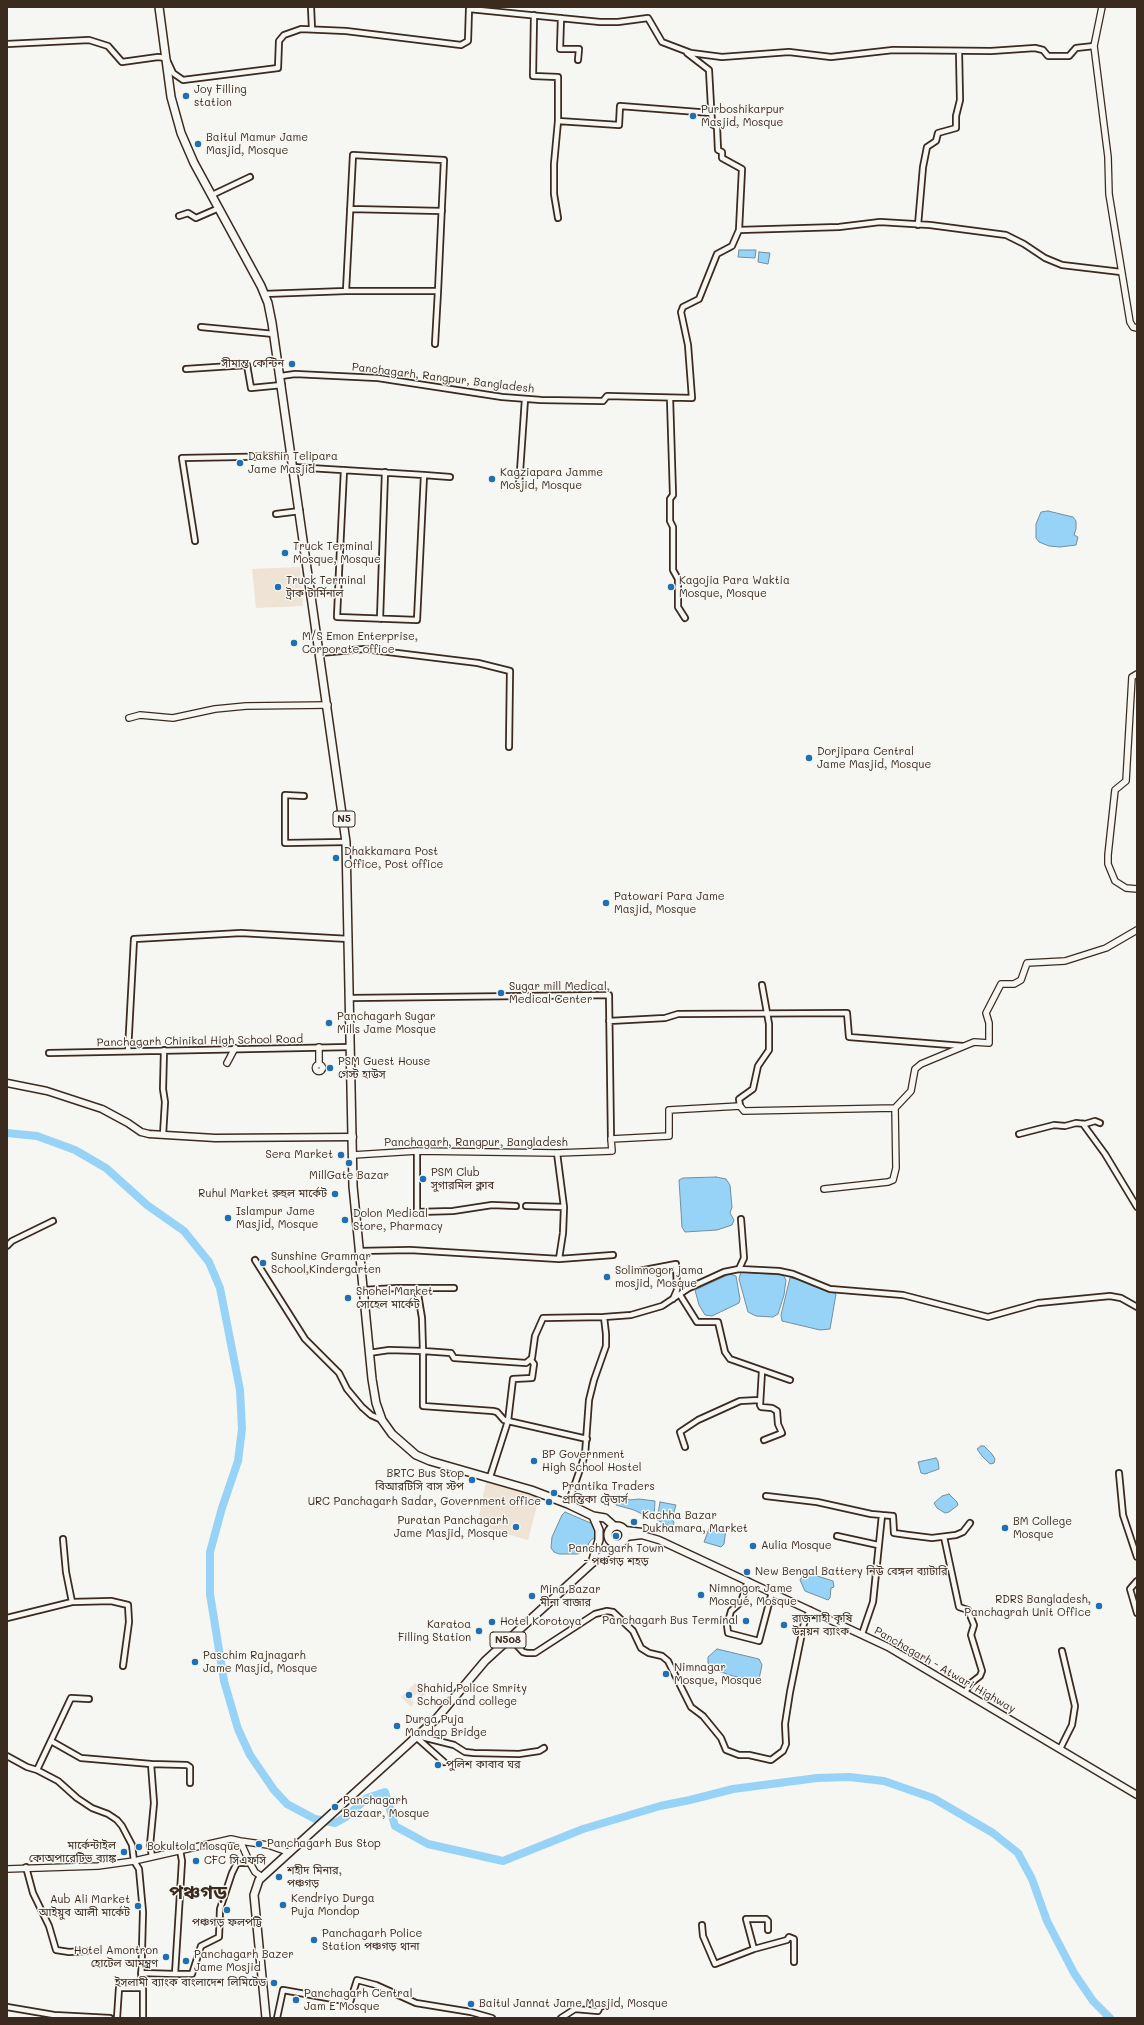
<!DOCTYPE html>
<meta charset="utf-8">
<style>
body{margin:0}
#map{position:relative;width:1144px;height:2025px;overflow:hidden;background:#f6f6f2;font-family:Mali,sans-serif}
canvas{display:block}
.frame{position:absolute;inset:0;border:8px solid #3b2a1e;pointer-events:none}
</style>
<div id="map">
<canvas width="1144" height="2025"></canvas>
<div class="frame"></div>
</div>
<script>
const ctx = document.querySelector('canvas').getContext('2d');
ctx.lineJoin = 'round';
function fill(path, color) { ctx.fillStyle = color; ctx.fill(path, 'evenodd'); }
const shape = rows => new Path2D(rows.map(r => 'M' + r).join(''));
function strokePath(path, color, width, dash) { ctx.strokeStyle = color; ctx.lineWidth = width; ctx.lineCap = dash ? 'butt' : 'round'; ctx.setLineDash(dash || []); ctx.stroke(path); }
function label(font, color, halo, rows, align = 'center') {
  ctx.font = font + ' Mali,"Noto Sans Bengali",sans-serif'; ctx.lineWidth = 3; ctx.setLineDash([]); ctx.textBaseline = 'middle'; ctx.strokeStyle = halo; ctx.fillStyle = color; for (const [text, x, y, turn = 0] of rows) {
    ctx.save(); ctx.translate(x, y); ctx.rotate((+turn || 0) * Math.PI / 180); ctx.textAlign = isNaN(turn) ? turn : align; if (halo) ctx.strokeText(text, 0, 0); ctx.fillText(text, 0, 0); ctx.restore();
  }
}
fill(shape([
 [300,567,303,606,256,608,252,569],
 [486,1482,539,1498,528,1540,477,1525],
 [415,1683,426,1694,422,1698,417,1693,411,1699,414,1703,411,1707,401,1697]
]), '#eee3d4');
const water = shape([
 [739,250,756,250,755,258,738,257,739,250],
 [759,252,770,253,768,264,758,262,759,252],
 [1048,511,1073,517,1076,521,1076,529,1074,535,1078,537,1076,545,1060,547,1049,546,1039,542,1036,538,1036,524,1041,512,1048,511],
 [716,1177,726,1179,730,1185,732,1207,730,1213,734,1220,732,1225,717,1230,685,1232,682,1227,679,1180,683,1178,716,1177],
 [741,1272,783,1275,786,1280,784,1295,778,1314,773,1317,756,1316,748,1312,739,1279,741,1272],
 [730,1274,736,1276,740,1299,739,1303,712,1316,705,1315,699,1305,695,1290,730,1274],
 [790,1278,804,1280,836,1294,830,1329,820,1330,782,1321,781,1315,790,1278],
 [981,1446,984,1446,992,1454,995,1459,994,1463,990,1464,982,1456,977,1449,981,1446],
 [936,1458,938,1461,939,1469,925,1474,921,1473,918,1462,936,1458],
 [949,1494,957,1502,958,1505,949,1512,945,1513,937,1508,934,1503,942,1496,949,1494],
 [618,1495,630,1500,639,1499,655,1501,654,1517,652,1519,634,1510,616,1505,615,1501,618,1495],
 [660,1502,676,1505,672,1519,674,1523,673,1526,671,1527,657,1520,660,1502],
 [565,1512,593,1524,598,1535,590,1541,586,1549,578,1554,559,1554,554,1552,551,1548,552,1537,562,1515,565,1512],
 [710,1526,719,1526,726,1529,724,1544,721,1547,704,1542,710,1526],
 [805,1572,833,1581,834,1587,831,1588,830,1598,828,1600,805,1591,800,1580,805,1572],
 [717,1649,759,1659,762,1665,759,1679,756,1681,733,1676,712,1669,708,1663,708,1657,717,1649]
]);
fill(water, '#96d3f6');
strokePath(water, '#728fa0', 1);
strokePath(shape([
 [7,1133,37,1136,75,1150,106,1168,147,1205,184,1231,209,1262,220,1288,240,1390,242,1429,238,1461,222,1508,210,1552,210,1594,224,1681,238,1729,250,1755,274,1790,287,1804,315,1819,335,1823,346,1817,367,1798,385,1792,395,1826,428,1844,503,1861,583,1829,660,1806,690,1800,733,1789,817,1778,849,1777,884,1781,933,1798,993,1833,1018,1853,1032,1879,1047,1921,1074,1973,1093,2001,1110,2018]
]), '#96d3f6', 8);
const minor = shape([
 [311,7,312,29],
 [534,15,533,76,558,77,558,121],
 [561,18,560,49,579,49,578,60],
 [7,44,89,40,108,46,122,62,158,57,166,58,173,73,183,80,278,68,279,41,284,35,301,29,346,31,461,45,468,41,469,9,600,22,618,22,648,18,662,42,691,53,722,57,789,52,831,57,893,50,991,51,1035,48,1043,50,1048,56,1069,56,1076,48,1094,46],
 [687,53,709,70,712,124,717,127,718,150,722,152,722,158,742,169,739,230],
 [212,195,250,177],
 [350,209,442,211],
 [179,216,188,213,196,218,219,208],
 [558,218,554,194,554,164,558,121,619,125,620,106,711,113],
 [918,225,923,167,927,147,936,141,938,133,956,128,956,116,960,100,959,51],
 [264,294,346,291,438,291,444,160,353,155,346,291],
 [201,327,274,334],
 [435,344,438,291],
 [186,369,247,365,251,388,282,385],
 [281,376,295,374,378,378,502,397,541,400,603,401,607,396,692,398,688,345,681,312,683,307,699,299,717,254,732,246,739,230,839,227,880,222,930,225,1006,235,1024,244,1045,258,1062,265,1121,272],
 [670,398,673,495,670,499,670,521,673,527,673,570,678,579,678,607,685,618],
 [293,467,424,475,417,620,337,617,340,549],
 [424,475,450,477],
 [519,486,525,399],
 [276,514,300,511],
 [195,541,182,458,292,456],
 [340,551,344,470],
 [380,619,385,472],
 [320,653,364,649,478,663,510,671,509,747],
 [304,796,285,795,285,843,346,842],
 [350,998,609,995,611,1139],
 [609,1021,665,1018,678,1014,847,1013,849,1037,963,1046],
 [128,1051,134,939,241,933,349,939],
 [49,1053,351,1047],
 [740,1106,739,1099,753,1089,758,1066,769,1050,769,1024,762,985],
 [1083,1124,1105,1154,1137,1207],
 [1019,1134,1054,1125,1065,1126,1076,1123,1085,1124,1095,1121,1100,1123],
 [163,1135,165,1102,163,1089,164,1050],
 [417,1151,417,1212,453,1211,492,1205,516,1206],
 [526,1206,564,1207],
 [7,1246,12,1241,53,1221],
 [359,1251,410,1250,559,1259,563,1233,564,1207,557,1153],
 [559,1259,613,1255],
 [255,1260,305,1339,339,1373,347,1389,362,1407,371,1415,382,1420],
 [739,1269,744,1258,741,1219],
 [639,1271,676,1264,677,1290,673,1299],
 [417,1288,422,1318,423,1351,451,1353,454,1358,526,1363,532,1358,535,1336,543,1318,604,1317],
 [363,1290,397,1288,454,1288],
 [680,1295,697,1322,718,1322,725,1352,730,1359,790,1380],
 [369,1353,389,1350,423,1351,423,1406,493,1411,497,1412,504,1420,508,1421,490,1477],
 [531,1360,534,1364,532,1378,513,1379,508,1421,587,1439],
 [762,1371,760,1405,761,1407,772,1408,777,1411,778,1424,782,1433,764,1440],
 [685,1447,680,1432,698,1420,740,1401,759,1400],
 [1119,1473,1123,1515,1137,1557],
 [766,1496,817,1502,871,1514,893,1516,894,1533,908,1535,932,1538,956,1535,963,1532,970,1523],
 [568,1504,585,1455,589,1400,594,1380,606,1346,606,1334,604,1317,631,1315,662,1306,689,1288,724,1272,739,1269,779,1271,793,1274,830,1289,903,1295,988,1317,1038,1303,1110,1296,1121,1298,1137,1307],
 [837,1536,878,1545],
 [944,1537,959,1607,968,1610,974,1625,971,1635,982,1671,980,1676,971,1683,965,1692],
 [63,1539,66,1572,72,1602],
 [748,1581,741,1602,731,1611,727,1625,728,1633,759,1641,772,1592],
 [1137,1581,1130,1589,1137,1613],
 [7,1618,72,1602,111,1601,128,1605,129,1622,123,1666],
 [862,1634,873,1602,882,1515],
 [510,1638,523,1652,527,1653,535,1653,595,1614,607,1611,613,1612,633,1631,641,1648,649,1653,662,1656,668,1661,691,1707,703,1716,721,1738,726,1750,739,1755,749,1755,771,1760,783,1751,786,1744,785,1724,790,1692,804,1623,810,1610],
 [89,1699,71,1698,37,1770,58,1781,77,1798,92,1808,108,1814,117,1820,122,1826,132,1845,134,1861,139,1869,143,1912,141,1986,143,1989,143,2018],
 [418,1736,454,1745,465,1752,474,1753,519,1754,539,1751,544,1748],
 [416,1737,444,1762],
 [51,1741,81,1758,151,1764,154,1803,150,1845,152,1856],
 [1060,1749,1072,1725,1075,1706,1062,1651],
 [7,1756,27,1767,37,1770],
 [151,1764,187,1765,190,1767,190,1783],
 [26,1867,33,1893,49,1926,56,1950,69,1952,86,1951],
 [702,1925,703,1936,715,1964,754,1949],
 [768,1930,768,1921,766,1919,746,1919,754,1949,787,1940,789,1937,794,1939,794,1962],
 [141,1973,175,1974,182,1861,180,1850],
 [175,1974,192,1974,201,1946,219,1937,220,1909,232,1873,237,1863,250,1863],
 [7,2007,54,2015,110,2018],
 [117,2018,119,1988,142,1988],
 [277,2018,283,1990,350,2002,357,1980,376,1985,416,2003,471,2012,492,2018],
 [561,2018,575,2009,598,2011,600,2007,607,2005]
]);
const tertiary = shape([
 [1102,7,1094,46,1108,157,1109,194,1130,322,1133,327,1137,328],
 [1137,674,1132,677,1126,781,1115,790,1108,855,1108,864,1115,881,1126,888,1137,889],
 [129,718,140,715,173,718,215,709,246,706,328,705],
 [227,1063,235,1048],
 [319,1064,319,1047],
 '315.5 1068a3.5 3.5 0 1 1 7 0a3.5 3.5 0 1 1-7 0Z',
 [895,1108,911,1091,915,1069,921,1064,974,1042,989,1043,989,1023,986,1013,1001,984,1014,984,1021,980,1027,963,1065,961,1106,948,1137,930],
 [353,1155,417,1151,557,1153,612,1151,611,1139,669,1136,669,1110,740,1106,744,1111,895,1108,896,1168,893,1180,888,1182,824,1189],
 [240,1841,268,1845,288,1852],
 [7,1869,98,1866,134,1861,231,1839,240,1841,250,1863,255,1872,262,1877]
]);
const secondary = shape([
 [7,1083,47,1091,102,1109,128,1123,141,1132,149,1134,215,1138,353,1137],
 [625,1530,642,1532],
 [626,1537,642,1535,659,1540,888,1647,1137,1795]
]);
const trunk = shape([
 [159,7,171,97,181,133,194,163,261,286,268,303,272,323,346,842,353,1186,372,1379,376,1403,382,1420,392,1434,416,1455,430,1461,531,1490,568,1504,593,1516,605,1518,614,1526],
 '608 1535a9 9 0 1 1 18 0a9 9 0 1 1-18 0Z',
 [592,1563,599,1540,599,1530,593,1516],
 [266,2018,254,1895,259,1880,437,1718,485,1661,591,1564,619,1544]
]);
strokePath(minor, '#3b2a1e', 8);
strokePath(tertiary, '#3b2a1e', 8);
strokePath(secondary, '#3b2a1e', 9);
strokePath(trunk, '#3b2a1e', 10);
strokePath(minor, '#f6f6f2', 4.5);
strokePath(tertiary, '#f6f6f2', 5.5);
strokePath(secondary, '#f6f6f2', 6);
strokePath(trunk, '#f6f6f2', 7);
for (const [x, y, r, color] of [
 [186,96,4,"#1f6fb2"],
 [693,116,4,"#1f6fb2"],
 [198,144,4,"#1f6fb2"],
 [292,364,4,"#1f6fb2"],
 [240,463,4,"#1f6fb2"],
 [492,479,4,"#1f6fb2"],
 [285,553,4,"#1f6fb2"],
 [278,587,4,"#1f6fb2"],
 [671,587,4,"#1f6fb2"],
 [294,643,4,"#1f6fb2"],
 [809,758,4,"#1f6fb2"],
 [336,858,4,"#1f6fb2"],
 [606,903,4,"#1f6fb2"],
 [501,993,4,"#1f6fb2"],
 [329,1023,4,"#1f6fb2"],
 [330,1068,4,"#1f6fb2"],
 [341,1155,4,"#1f6fb2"],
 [349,1163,4,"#1f6fb2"],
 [423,1179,4,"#1f6fb2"],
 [335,1194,4,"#1f6fb2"],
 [228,1218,4,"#1f6fb2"],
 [345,1220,4,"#1f6fb2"],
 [263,1263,4,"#1f6fb2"],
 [607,1277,4,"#1f6fb2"],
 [348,1298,4,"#1f6fb2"],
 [534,1461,4,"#1f6fb2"],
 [472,1480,4,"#1f6fb2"],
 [554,1493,4,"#1f6fb2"],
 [549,1502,4,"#1f6fb2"],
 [634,1522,4,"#1f6fb2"],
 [516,1527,4,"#1f6fb2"],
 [1005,1528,4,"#1f6fb2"],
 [616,1536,4,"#1f6fb2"],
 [753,1546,4,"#1f6fb2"],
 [747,1572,4,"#1f6fb2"],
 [701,1595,4,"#1f6fb2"],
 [532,1596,4,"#1f6fb2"],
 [1099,1606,4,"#1f6fb2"],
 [746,1621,4,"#1f6fb2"],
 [492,1622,4,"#1f6fb2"],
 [784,1625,4,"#1f6fb2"],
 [479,1631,4,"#1f6fb2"],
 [195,1662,4,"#1f6fb2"],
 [666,1674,4,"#1f6fb2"],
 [409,1695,4,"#1f6fb2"],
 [397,1726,4,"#1f6fb2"],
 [438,1765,4,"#1f6fb2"],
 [335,1807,4,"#1f6fb2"],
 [259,1844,4,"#1f6fb2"],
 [139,1847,4,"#1f6fb2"],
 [124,1852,4,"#1f6fb2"],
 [196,1861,4,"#1f6fb2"],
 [279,1877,4,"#1f6fb2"],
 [283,1905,4,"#1f6fb2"],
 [138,1906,4,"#1f6fb2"],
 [227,1910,4,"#1f6fb2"],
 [314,1940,4,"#1f6fb2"],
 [166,1957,4,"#1f6fb2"],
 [186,1961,4,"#1f6fb2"],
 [274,1983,4,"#1f6fb2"],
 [296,2000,4,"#1f6fb2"],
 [471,2004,4,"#1f6fb2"]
]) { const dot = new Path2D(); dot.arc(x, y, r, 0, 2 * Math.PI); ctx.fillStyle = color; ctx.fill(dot); strokePath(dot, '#f6f6f2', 1.5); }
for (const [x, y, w] of [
 [344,819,22],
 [508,1640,36]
]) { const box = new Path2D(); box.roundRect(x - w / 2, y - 8, w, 16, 3); ctx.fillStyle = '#f6f6f2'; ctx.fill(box); strokePath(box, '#3b2a1e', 1); }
label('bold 10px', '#3b2a1e', null, [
 ["N5",344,819],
 ["N508",508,1640]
]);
label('11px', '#3b2a1e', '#f6f6f2', [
 ["Joy Filling",194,90],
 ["station",194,103],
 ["Purboshikarpur",701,110],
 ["Masjid, Mosque",701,123],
 ["Baitul Mamur Jame",206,138],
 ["Masjid, Mosque",206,151],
 ["সীমান্ত কেন্টিন",284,364,"right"],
 ["Dakshin Telipara",248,457],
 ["Jame Masjid",248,470],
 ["Kagziapara Jamme",500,473],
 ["Mosjid, Mosque",500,486],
 ["Truck Terminal",293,547],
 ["Mosque, Mosque",293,560],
 ["Truck Terminal",286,581],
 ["ট্রাক টার্মিনাল",286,594],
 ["Kagojia Para Waktia",679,581],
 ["Mosque, Mosque",679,594],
 ["M/S Emon Enterprise,",302,637],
 ["Corporate office",302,650],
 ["Dorjipara Central",817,752],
 ["Jame Masjid, Mosque",817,765],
 ["Dhakkamara Post",344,852],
 ["Office, Post office",344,865],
 ["Patowari Para Jame",614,897],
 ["Masjid, Mosque",614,910],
 ["Sugar mill Medical,",509,987],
 ["Medical Center",509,1000],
 ["Panchagarh Sugar",337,1017],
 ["Mills Jame Mosque",337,1030],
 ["PSM Guest House",338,1062],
 ["গেস্ট হাউস",338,1075],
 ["Sera Market",333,1155,"right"],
 ["PSM Club",431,1173],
 ["সুগারমিল ক্লাব",431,1186],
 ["MillGate Bazar",349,1176,"center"],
 ["Ruhul Market রুহুল মার্কেট",327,1194,"right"],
 ["Islampur Jame",236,1212],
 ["Masjid, Mosque",236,1225],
 ["Dolon Medical",353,1214],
 ["Store, Pharmacy",353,1227],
 ["Sunshine Grammar",271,1257],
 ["School,Kindergarten",271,1270],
 ["Solimnogor jama",615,1271],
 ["mosjid, Mosque",615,1284],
 ["Shohel Market",356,1292],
 ["সোহেল মার্কেট",356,1305],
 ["BP Government",542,1455],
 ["High School Hostel",542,1468],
 ["BRTC Bus Stop",464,1474,"right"],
 ["বিআরটিসি বাস স্টপ",464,1487,"right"],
 ["Prantika Traders",562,1487],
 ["প্রান্তিকা ট্রেডার্স",562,1500],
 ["URC Panchagarh Sadar, Government office",541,1502,"right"],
 ["Kachha Bazar",642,1516],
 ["Dukhamara, Market",642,1529],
 ["Puratan Panchagarh",508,1521,"right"],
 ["Jame Masjid, Mosque",508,1534,"right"],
 ["BM College",1013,1522],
 ["Mosque",1013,1535],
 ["Aulia Mosque",761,1546],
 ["Panchagarh Town",616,1549,"center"],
 ["- পঞ্চগড় শহড়",616,1562,"center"],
 ["New Bengal Battery নিউ বেঙ্গল ব্যাটারি",755,1572],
 ["Nimnogor Jame",709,1589],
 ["Mosque, Mosque",709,1602],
 ["Mina Bazar",540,1590],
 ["মীনা বাজার",540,1603],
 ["RDRS Bangladesh,",1091,1600,"right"],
 ["Panchagrah Unit Office",1091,1613,"right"],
 ["রাজশাহী কৃষি",792,1619],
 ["উন্নয়ন ব্যাংক",792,1632],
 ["Panchagarh Bus Terminal",738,1621,"right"],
 ["Hotel Korotoya",500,1622],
 ["Karatoa",471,1625,"right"],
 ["Filling Station",471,1638,"right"],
 ["Paschim Rajnagarh",203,1656],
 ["Jame Masjid, Mosque",203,1669],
 ["Nimnagar",674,1668],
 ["Mosque, Mosque",674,1681],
 ["Shahid Police Smrity",417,1689],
 ["School and college",417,1702],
 ["Durga Puja",405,1720],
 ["Mandap Bridge",405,1733],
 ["পুলিশ কাবাব ঘর",446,1765],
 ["Panchagarh",343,1801],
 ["Bazaar, Mosque",343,1814],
 ["Panchagarh Bus Stop",267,1844],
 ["মার্কেন্টাইল",116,1846,"right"],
 ["কোঅপারেটিভ ব্যাঙ্ক",116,1859,"right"],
 ["Bokultola Mosque",147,1847],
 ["CFC সিএফসি",204,1861],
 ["শহীদ মিনার,",287,1871],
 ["পঞ্চগড়",287,1884],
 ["Kendriyo Durga",291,1899],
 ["Puja Mondop",291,1912],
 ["Aub Ali Market",130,1900,"right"],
 ["আইয়ুব আলী মার্কেট",130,1913,"right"],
 ["পঞ্চগড় ফলপট্টি",227,1923,"center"],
 ["Panchagarh Police",322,1934],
 ["Station পঞ্চগড় থানা",322,1947],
 ["Hotel Amontron",158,1951,"right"],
 ["হোটেল আমন্ত্রণ",158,1964,"right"],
 ["Panchagarh Bazer",194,1955],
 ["Jame Mosjid",194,1968],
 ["ইসলামী ব্যাংক বাংলাদেশ লিমিটেড",266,1983,"right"],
 ["Panchagarh Central",304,1994],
 ["Jam E Mosque",304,2007],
 ["Baitul Jannat Jame Masjid, Mosque",479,2004]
], 'left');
label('11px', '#3b2a1e', '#f6f6f2', [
 ["Panchagarh, Rangpur, Bangladesh",443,378,7],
 ["Panchagarh Chinikal High School Road",200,1041,-1],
 ["Panchagarh, Rangpur, Bangladesh",476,1143],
 ["Panchagarh - Atwari Highway",945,1670,30]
]);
label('bold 19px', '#3b2a1e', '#f6f6f2', [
 ["পঞ্চগড়",198,1893]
]);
</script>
